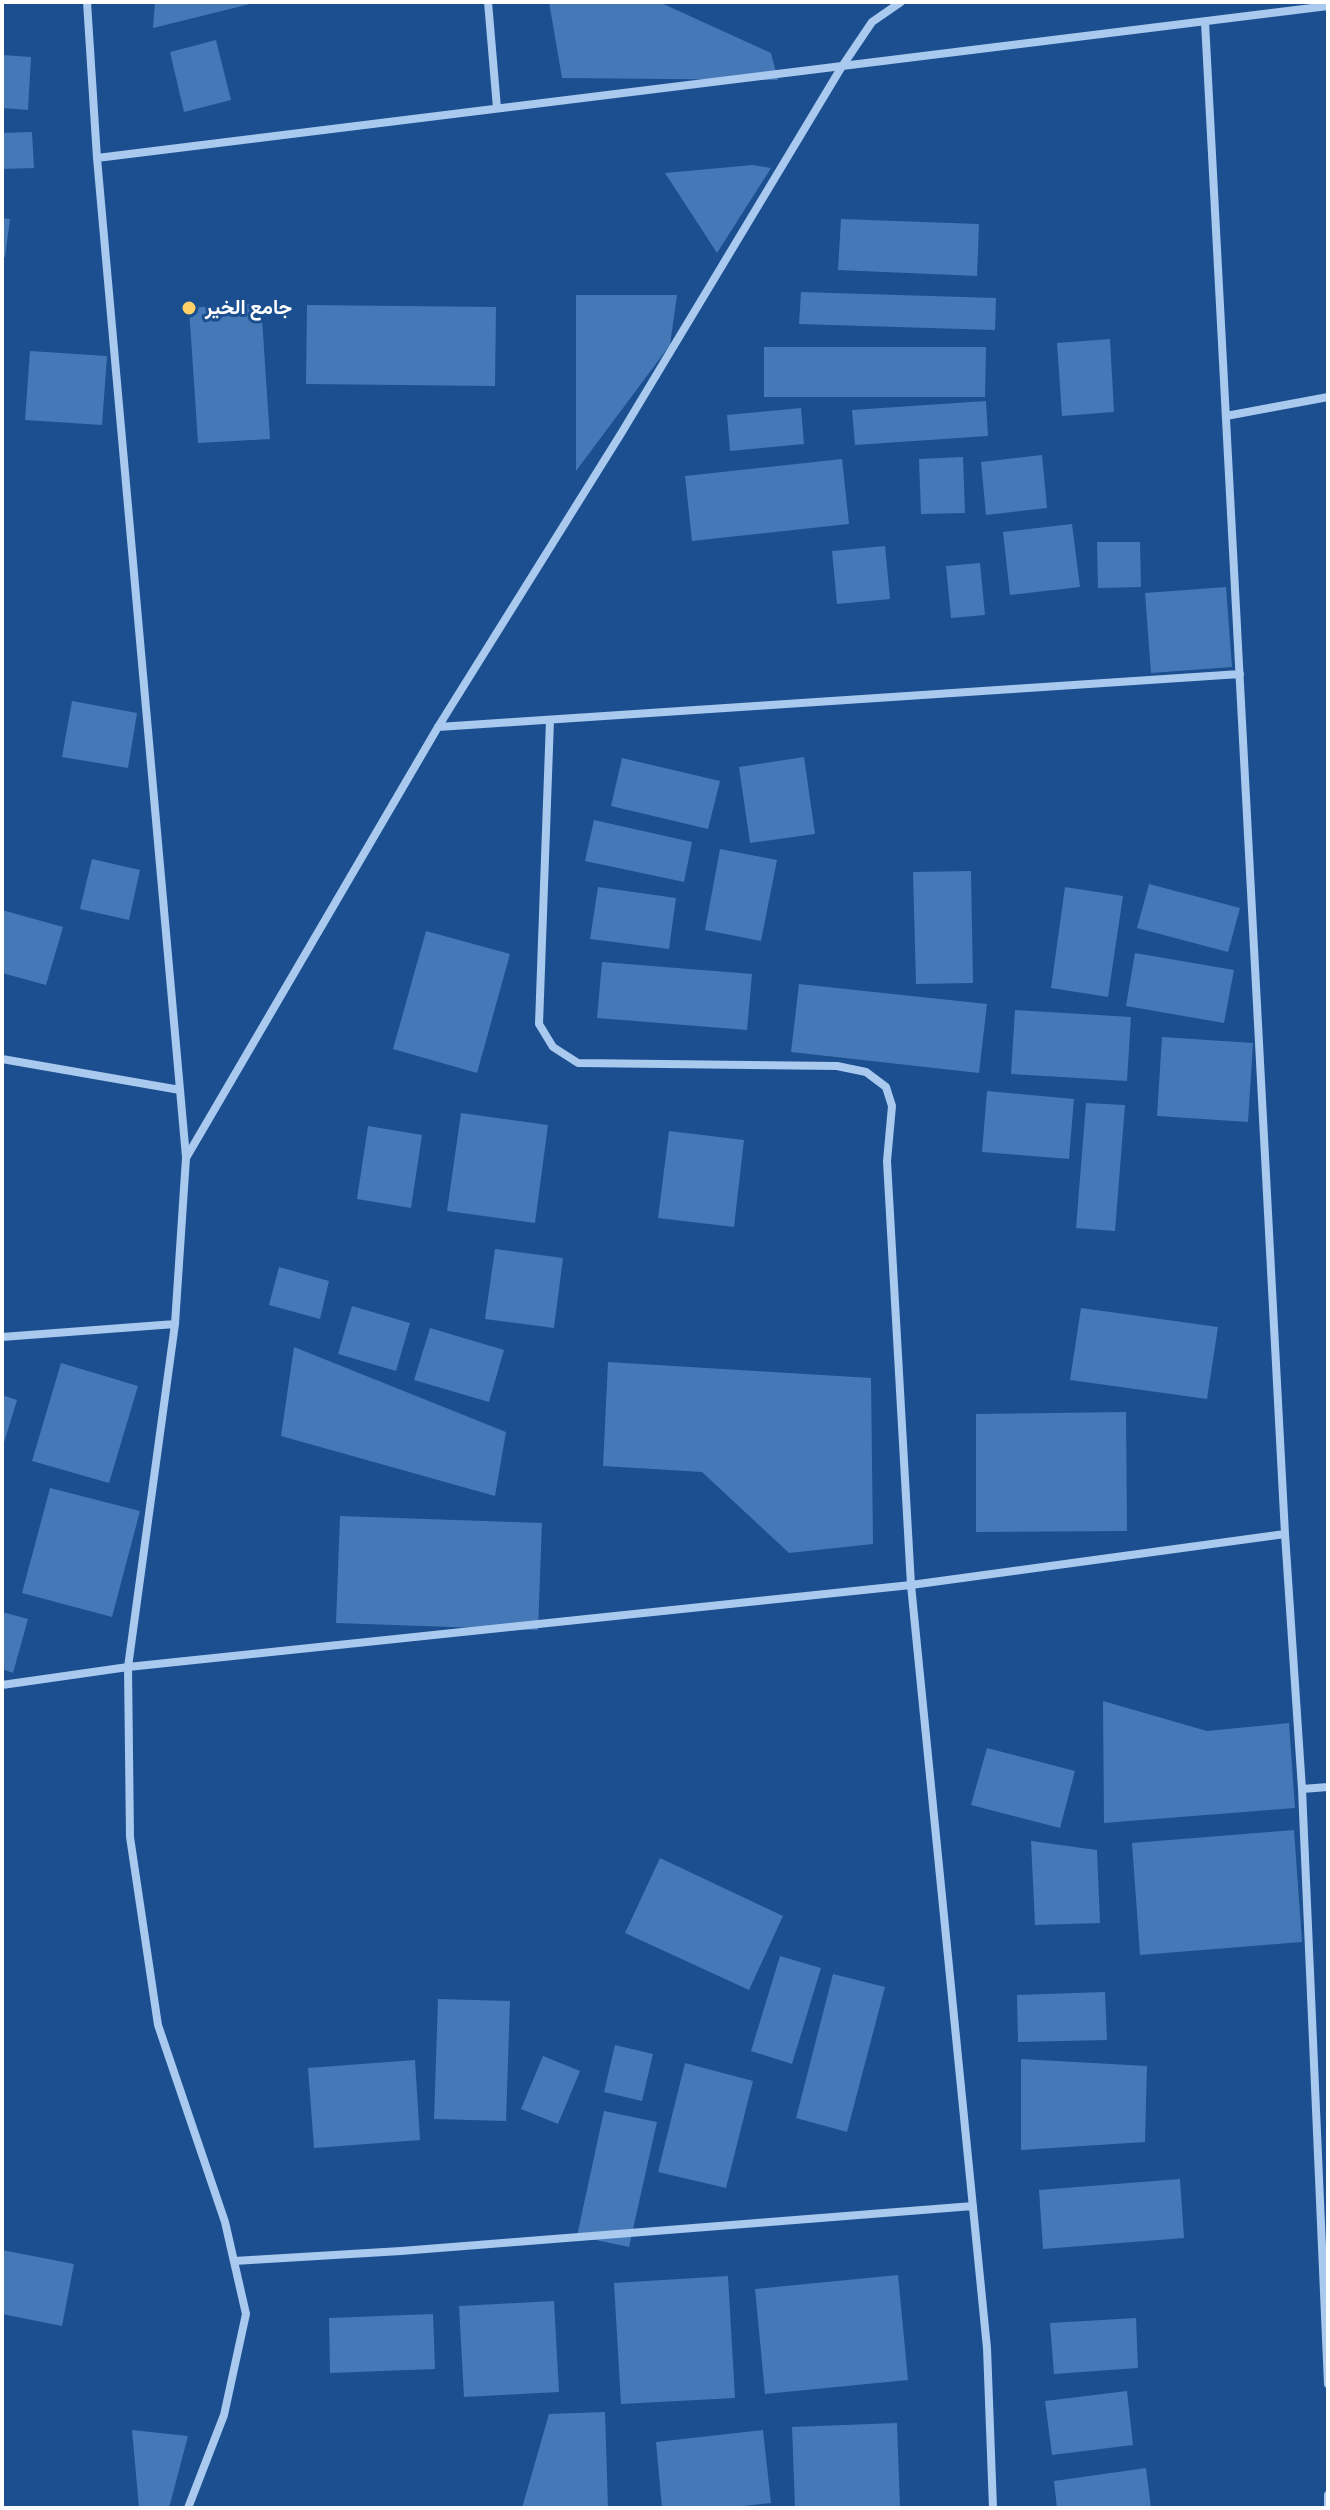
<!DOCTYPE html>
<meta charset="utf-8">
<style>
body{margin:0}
#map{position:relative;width:1330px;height:2510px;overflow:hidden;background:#1b4f8f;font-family:"PT Sans Narrow",sans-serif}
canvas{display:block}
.frame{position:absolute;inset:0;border:4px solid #fff;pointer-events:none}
</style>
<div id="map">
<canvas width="1330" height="2510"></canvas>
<div class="frame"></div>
</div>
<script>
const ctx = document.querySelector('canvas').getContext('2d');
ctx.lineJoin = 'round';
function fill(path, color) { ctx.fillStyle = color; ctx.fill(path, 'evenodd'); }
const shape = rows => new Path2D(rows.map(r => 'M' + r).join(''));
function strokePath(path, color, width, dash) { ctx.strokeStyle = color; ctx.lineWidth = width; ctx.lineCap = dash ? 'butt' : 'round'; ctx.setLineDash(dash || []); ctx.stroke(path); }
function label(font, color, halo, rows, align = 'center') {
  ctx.font = font + ' "PT Sans Narrow",Vazirmatn,sans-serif'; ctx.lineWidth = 6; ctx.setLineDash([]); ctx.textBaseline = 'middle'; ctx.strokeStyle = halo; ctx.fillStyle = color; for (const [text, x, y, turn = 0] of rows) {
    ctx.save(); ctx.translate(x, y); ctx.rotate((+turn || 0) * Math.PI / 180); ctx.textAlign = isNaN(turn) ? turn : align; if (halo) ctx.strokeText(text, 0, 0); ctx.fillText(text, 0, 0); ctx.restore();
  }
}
fill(shape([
 [155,2,254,2,254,3,153,28],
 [549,2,659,2,771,53,778,80,562,78],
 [216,40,231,100,184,112,170,52],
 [2,55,31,57,28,110,2,108],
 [32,132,34,168,2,169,2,133],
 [753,165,771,168,717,253,665,173],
 [2,218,10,219,5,257,2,257],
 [841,219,979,224,977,276,838,270],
 [801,292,996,298,995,330,799,324],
 [576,295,677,295,670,345,576,471],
 [261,303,270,439,198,443,189,308],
 [307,305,496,307,495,386,306,384],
 [1110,339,1114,412,1062,416,1057,343],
 [764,347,986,347,985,397,764,397],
 [30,351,107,356,102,425,25,420],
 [986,401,988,436,855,445,852,410],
 [801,408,804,444,730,451,727,415],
 [1042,455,1047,508,986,515,981,462],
 [963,457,965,513,921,514,919,459],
 [842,459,849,524,692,541,685,476],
 [1072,524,1080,587,1010,595,1003,532],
 [1097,542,1140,542,1141,587,1098,588],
 [885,546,890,599,837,604,832,551],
 [980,563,985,615,951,618,946,566],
 [1226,587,1232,667,1151,673,1145,593],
 [72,701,137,713,128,768,62,757],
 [804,757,815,834,750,843,739,767],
 [622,758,720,781,708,829,611,806],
 [594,820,692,842,684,882,585,861],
 [720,849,777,860,761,941,705,930],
 [92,859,140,870,129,920,80,909],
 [971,871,973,983,916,984,913,872],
 [1149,884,1240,908,1228,952,1137,928],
 [598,887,676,898,669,949,590,939],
 [1065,887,1123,896,1108,997,1051,988],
 [2,910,63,927,46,985,2,973],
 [426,931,510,954,477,1073,393,1049],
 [1135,953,1234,970,1224,1023,1126,1006],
 [602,962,752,974,747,1030,597,1018],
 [799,984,987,1004,979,1073,791,1052],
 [1015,1010,1131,1017,1127,1081,1011,1074],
 [1162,1037,1253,1043,1248,1122,1157,1116],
 [987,1091,1074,1099,1069,1159,982,1152],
 [1086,1103,1125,1105,1115,1231,1076,1228],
 [461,1113,548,1125,535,1223,447,1211],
 [368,1126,422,1135,411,1208,357,1199],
 [669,1131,744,1140,734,1227,658,1218],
 [495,1249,563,1258,554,1328,485,1319],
 [279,1267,329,1281,320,1319,269,1305],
 [352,1306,410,1323,396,1371,338,1354],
 [1081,1308,1218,1327,1207,1399,1070,1380],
 [430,1328,504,1350,489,1402,414,1380],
 [294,1347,506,1432,495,1496,281,1436],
 [608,1362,871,1378,873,1544,789,1553,702,1472,603,1466],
 [61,1363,138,1386,109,1483,32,1461],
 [2,1395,17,1400,3,1446,2,1446],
 [1126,1412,1127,1531,976,1532,976,1414],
 [50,1488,140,1511,112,1617,22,1593],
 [340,1516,542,1523,538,1630,336,1623],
 [2,1612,28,1619,13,1673,2,1669],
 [1103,1701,1207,1731,1289,1723,1295,1808,1104,1823],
 [987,1748,1075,1771,1060,1828,971,1805],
 [1294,1830,1302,1942,1140,1955,1132,1843],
 [1031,1841,1097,1850,1100,1923,1035,1925],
 [660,1858,783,1916,749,1990,625,1933],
 [780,1956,821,1968,792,2064,751,2051],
 [833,1974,885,1987,847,2132,796,2118],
 [1105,1992,1107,2040,1018,2042,1017,1995],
 [438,1999,510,2001,506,2121,434,2119],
 [615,2045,653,2054,642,2101,604,2092],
 [543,2056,580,2071,558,2124,521,2109],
 [1021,2059,1147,2066,1145,2142,1021,2150],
 [415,2060,420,2140,314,2148,308,2068],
 [685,2063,753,2081,726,2188,658,2172],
 [604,2111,657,2122,629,2247,577,2236],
 [1180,2179,1184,2238,1043,2249,1039,2190],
 [2,2250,74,2264,62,2326,2,2314],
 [898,2275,908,2380,765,2394,755,2289],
 [728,2276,735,2398,621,2404,614,2283],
 [554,2301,559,2392,464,2397,459,2306],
 [433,2314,435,2369,330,2373,329,2318],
 [1136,2318,1138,2368,1054,2374,1050,2323],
 [1127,2391,1133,2445,1052,2455,1045,2401],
 [605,2412,608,2508,522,2508,549,2414],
 [897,2423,900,2508,795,2508,792,2427],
 [132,2430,188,2436,169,2508,139,2508],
 [763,2430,771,2503,725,2508,662,2508,656,2442],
 [1146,2468,1151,2508,1057,2508,1054,2481]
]), '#4478b7');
strokePath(shape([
 [87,2,97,158,186,1157],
 [488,2,497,108],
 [1205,22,1285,1534,1302,1789,1328,2384],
 [97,158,1328,6],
 [1226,416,1328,397],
 [550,720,539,1024,553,1047,578,1063,837,1066,866,1072,886,1087,892,1106,887,1161,911,1585,987,2348,993,2508],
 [438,727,1240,674],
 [2,1059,180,1090],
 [2,1337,175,1324],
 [2,1685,128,1667,911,1585,1285,1534],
 [1302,1789,1328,1787],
 [234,2261,401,2251,973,2206],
 [188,2508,224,2415,246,2314,225,2222,158,2025,130,1837,128,1667,175,1324,186,1158,438,727,622,432,841,68,872,22,901,2],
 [1328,2508,1328,2495]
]), '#a9c9ee', 8);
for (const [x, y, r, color] of [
 [189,308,8,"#ffd166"]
]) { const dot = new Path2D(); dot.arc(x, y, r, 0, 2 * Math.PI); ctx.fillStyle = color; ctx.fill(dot); strokePath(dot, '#1b4f8f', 3); }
label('bold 20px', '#fff', '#1b4f8f', [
 ["جامع الخير",205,308]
], 'left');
</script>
